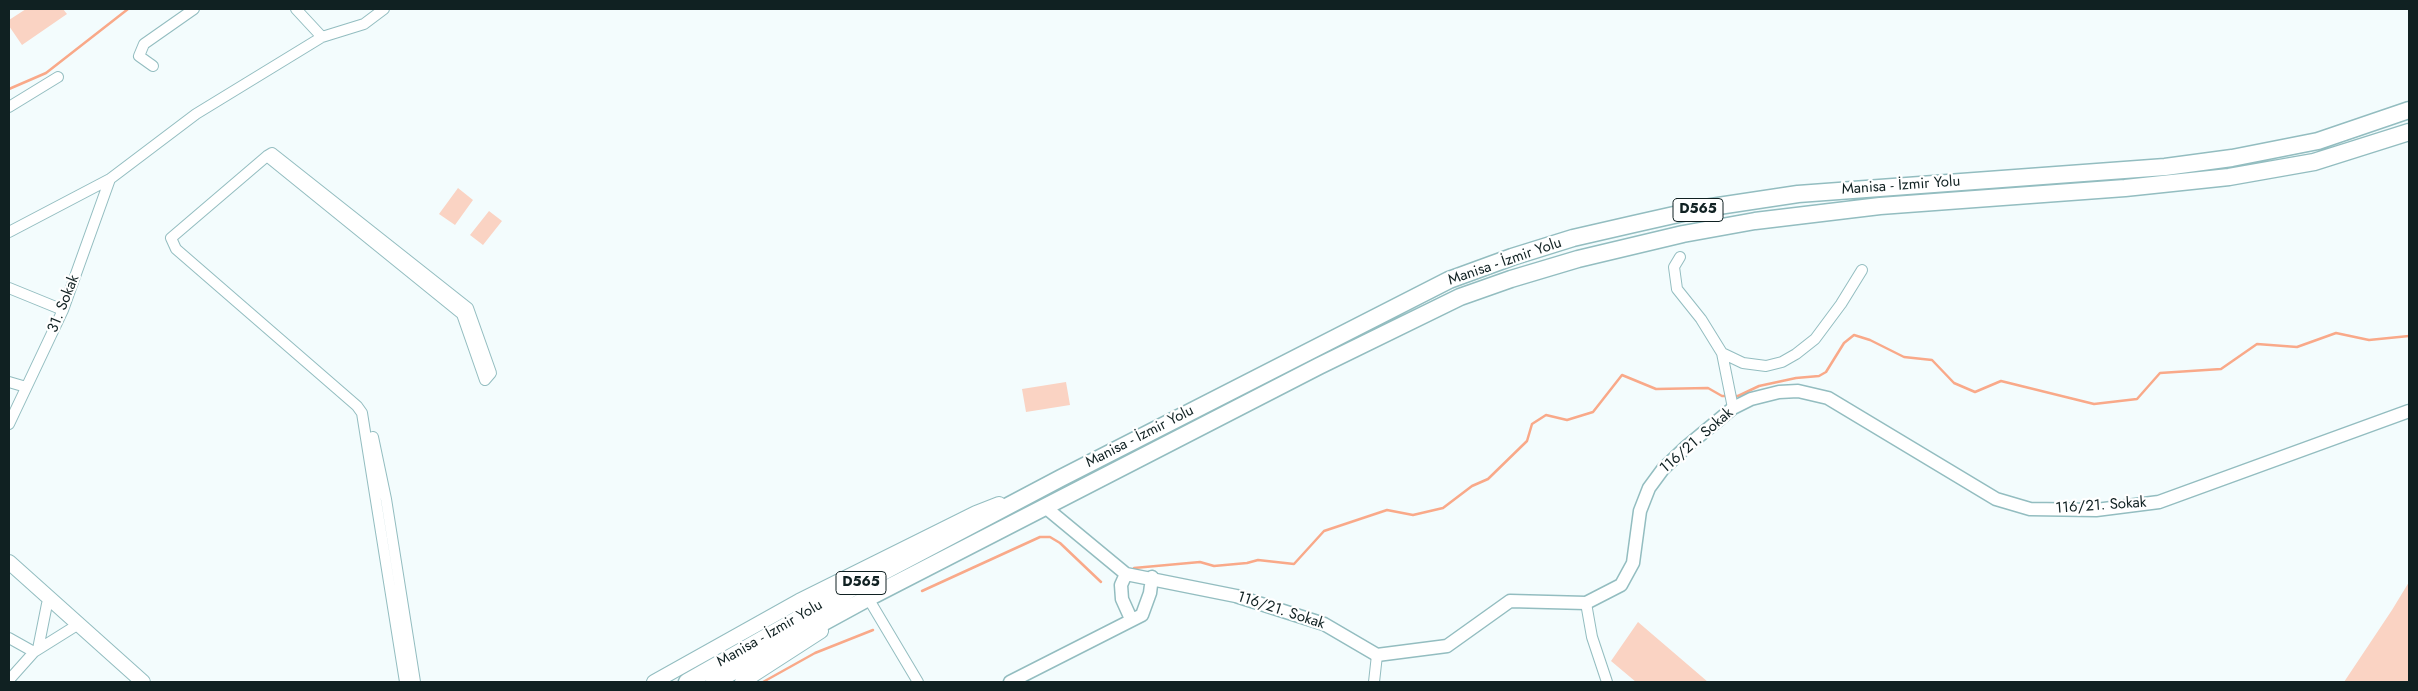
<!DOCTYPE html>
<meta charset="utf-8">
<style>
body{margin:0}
#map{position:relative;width:2418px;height:691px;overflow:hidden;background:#f3fcfd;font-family:Jost,sans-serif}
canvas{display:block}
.frame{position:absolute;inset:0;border:10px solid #102122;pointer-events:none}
</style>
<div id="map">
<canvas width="2418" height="691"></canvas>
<div class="frame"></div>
</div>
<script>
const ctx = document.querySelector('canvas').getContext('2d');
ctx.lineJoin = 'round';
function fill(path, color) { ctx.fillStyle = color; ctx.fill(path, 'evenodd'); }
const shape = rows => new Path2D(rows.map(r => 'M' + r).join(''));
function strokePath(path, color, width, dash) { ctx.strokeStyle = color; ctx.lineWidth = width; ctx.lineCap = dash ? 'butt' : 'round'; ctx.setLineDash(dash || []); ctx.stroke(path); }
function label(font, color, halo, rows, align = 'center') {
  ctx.font = font + ' Jost,sans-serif'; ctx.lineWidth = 4.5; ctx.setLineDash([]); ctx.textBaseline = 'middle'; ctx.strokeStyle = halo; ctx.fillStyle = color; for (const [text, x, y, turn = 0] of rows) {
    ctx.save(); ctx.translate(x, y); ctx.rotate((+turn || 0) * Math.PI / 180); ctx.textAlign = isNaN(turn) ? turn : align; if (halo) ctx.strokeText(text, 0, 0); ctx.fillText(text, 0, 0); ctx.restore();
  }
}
fill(shape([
 [26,9,63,9,67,14,22,45,9,26,9,20],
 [458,188,473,200,455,225,439,214],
 [489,211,502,221,483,245,470,235],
 [1066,382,1070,405,1026,412,1022,389],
 [2409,582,2409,682,2344,682,2392,610],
 [1638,622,1708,682,1636,682,1611,661]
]), '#fad3c3');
strokePath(shape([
 [9,89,46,73,128,9],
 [1733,396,1738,396,1759,386,1796,378,1819,376,1826,372,1844,343,1854,335,1870,340,1904,357,1932,360,1954,383,1975,392,2001,381,2094,404,2137,399,2160,373,2221,369,2257,344,2297,347,2336,333,2369,340,2409,336],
 [1134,568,1200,562,1214,566,1247,563,1258,560,1294,564,1324,531,1387,510,1413,515,1443,508,1472,486,1488,479,1527,441,1532,424,1546,415,1567,420,1593,412,1622,375,1656,389,1708,388,1722,396,1727,396],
 [922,591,1040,537,1050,537,1060,543,1101,582],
 [763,682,815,653,873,630]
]), '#f9a989', 2.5);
const minor = shape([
 [296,9,322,37],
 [153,66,139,56,144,44,194,9],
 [9,107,58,77],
 [267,156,462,314,485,380,491,373,468,308,272,153,267,156,171,238,176,249,357,406,362,413,405,682],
 [9,232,110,179,196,114,322,37,364,24,384,9],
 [1680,257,1674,267,1677,289,1701,319,1722,353,1733,408],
 [9,288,63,310],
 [1722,353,1743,363,1766,366,1782,362,1796,354,1815,339,1841,304,1862,270],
 [9,382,26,387],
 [9,424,63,310,110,179],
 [373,437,386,499,415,682],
 [868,598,918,682],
 [1586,603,1592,637,1607,682],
 [9,638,34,652],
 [38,649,47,604],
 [9,680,34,652,74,627],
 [1374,682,1377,655]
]);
const tertiary = shape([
 [1045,507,1126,574,1236,596,1324,624,1377,655,1447,646,1510,601,1586,603,1621,585,1633,563,1640,511,1649,488,1663,469,1686,447,1733,408,1751,399,1779,392,1798,391,1828,398,1996,499,2030,509,2096,510,2159,502,2409,411],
 [1126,574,1121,585,1122,599,1131,619],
 [1010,682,1142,615,1150,593,1152,577]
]);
const secondary = shape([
 [9,562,143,682],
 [654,682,799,601,976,513,999,504],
 [742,682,821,631]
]);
const trunk = shape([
 [687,682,849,590,1061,478,1449,280,1512,257,1573,238,1634,224,1705,208,1798,194,2165,167,2232,158,2318,141,2409,110],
 [714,682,868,598,1319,366,1460,297,1511,279,1578,259,1683,234,1755,221,1880,206,2125,188,2229,177,2314,162,2409,132]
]);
strokePath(minor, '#93bdc0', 12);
strokePath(tertiary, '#93bdc0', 15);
strokePath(secondary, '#93bdc0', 16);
strokePath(trunk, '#93bdc0', 19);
strokePath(minor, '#fff', 10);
strokePath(tertiary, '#fff', 12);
strokePath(secondary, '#fff', 14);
strokePath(trunk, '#fff', 16);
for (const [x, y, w] of [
 [1698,210,50],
 [861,583,50]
]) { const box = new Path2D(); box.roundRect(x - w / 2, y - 11.5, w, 23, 4); ctx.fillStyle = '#fff'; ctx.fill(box); strokePath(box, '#102122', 1); }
label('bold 14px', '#102122', null, [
 ["D565",1698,210],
 ["D565",861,583]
]);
label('15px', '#102122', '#fff', [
 ["Manisa - İzmir Yolu",1901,186,-4],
 ["Manisa - İzmir Yolu",1505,262,-19],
 ["31. Sokak",64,304,-68],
 ["Manisa - İzmir Yolu",1140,437,-27],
 ["116/21. Sokak",1697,441,-41],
 ["116/21. Sokak",2101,506,-4],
 ["116/21. Sokak",1281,611,18],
 ["Manisa - İzmir Yolu",770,634,-30]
]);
</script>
